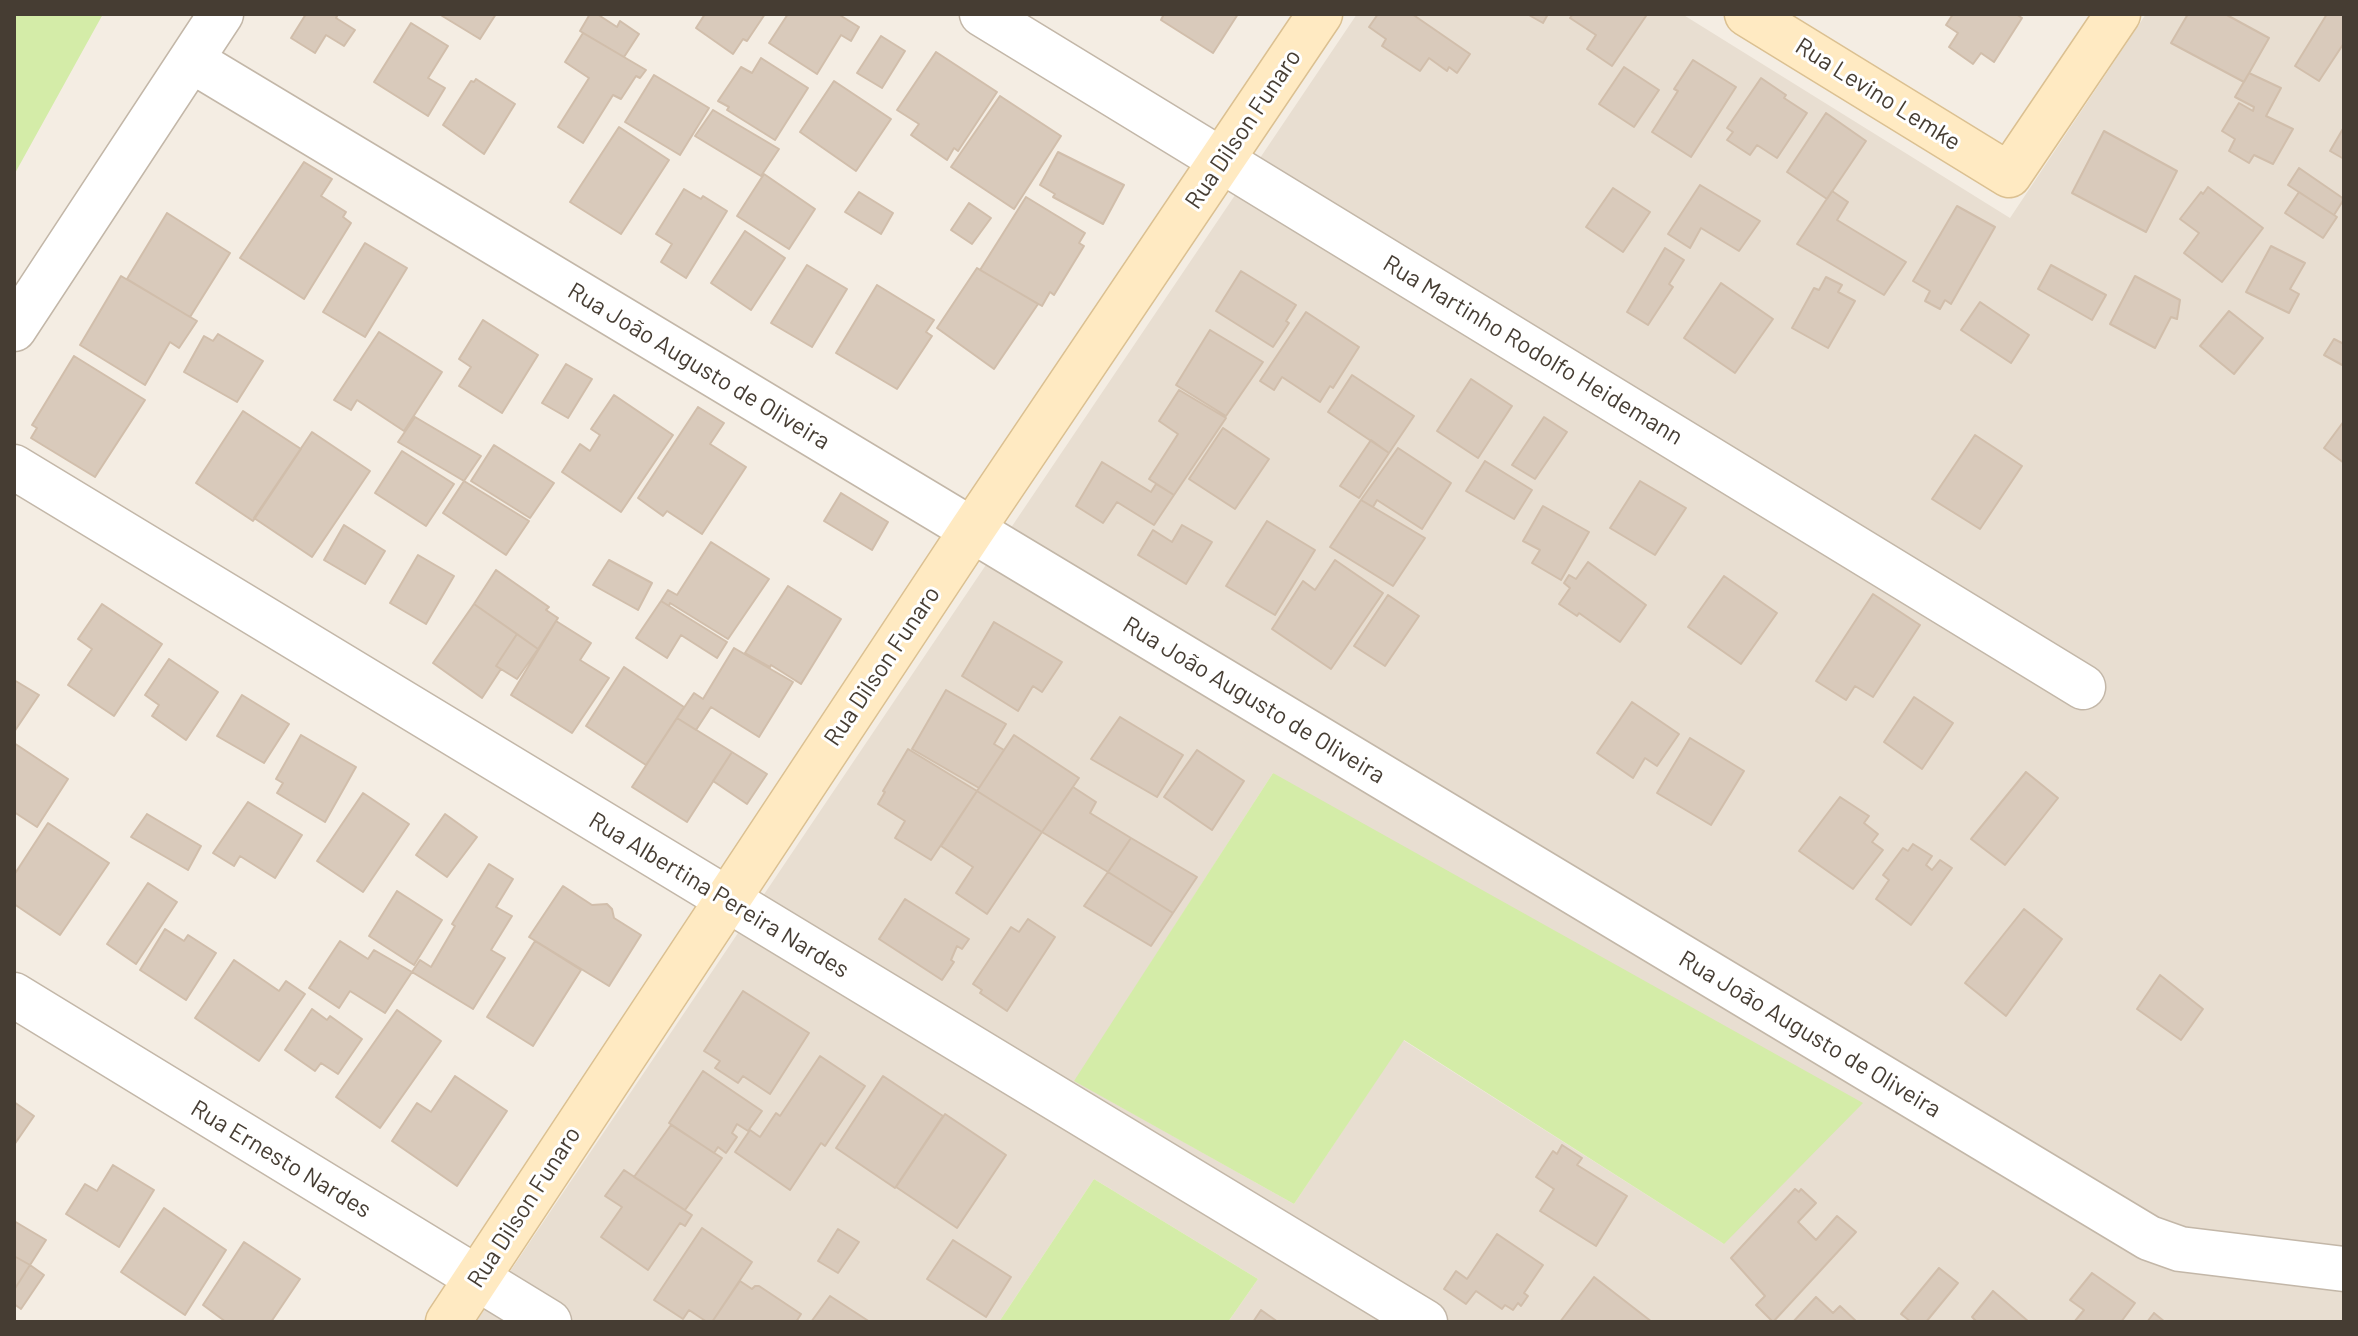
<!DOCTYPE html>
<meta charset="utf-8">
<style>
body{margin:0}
#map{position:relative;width:2358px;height:1336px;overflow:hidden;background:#f4ede3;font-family:Barlow,sans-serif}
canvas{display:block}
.frame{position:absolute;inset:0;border:16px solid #463d33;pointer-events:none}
</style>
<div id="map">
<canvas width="2358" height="1336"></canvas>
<div class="frame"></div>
</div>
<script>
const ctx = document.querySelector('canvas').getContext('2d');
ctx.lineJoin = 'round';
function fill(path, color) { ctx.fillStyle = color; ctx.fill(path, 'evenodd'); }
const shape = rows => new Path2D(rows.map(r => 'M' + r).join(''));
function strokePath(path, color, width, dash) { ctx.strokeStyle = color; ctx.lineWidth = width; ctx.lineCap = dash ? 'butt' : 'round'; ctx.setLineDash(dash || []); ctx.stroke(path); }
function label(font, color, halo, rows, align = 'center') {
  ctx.font = font + ' Barlow,sans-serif'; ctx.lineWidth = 6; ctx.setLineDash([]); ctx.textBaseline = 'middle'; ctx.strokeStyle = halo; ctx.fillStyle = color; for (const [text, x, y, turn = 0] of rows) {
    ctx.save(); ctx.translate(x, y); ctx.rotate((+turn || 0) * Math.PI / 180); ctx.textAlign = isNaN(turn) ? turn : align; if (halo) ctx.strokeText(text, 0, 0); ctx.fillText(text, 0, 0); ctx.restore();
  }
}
fill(shape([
 [1357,14,1682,14,2010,218,2146,14,2344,14,2344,1322,1228,1322,1258,1279,1094,1179,999,1322,476,1322],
 [1273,773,1724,1244,1403,1040,1294,1204,1075,1081]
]), '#e8ded1');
fill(shape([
 [14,14,103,14,14,175],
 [1273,773,1863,1103,1724,1244,1404,1040,1294,1204,1074,1081],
 [1094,1179,1258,1279,1228,1322,999,1322]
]), '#d4eca8');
const building = shape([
 [306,14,338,14,336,18,355,30,344,46,326,35,315,53,291,38,306,14],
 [439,14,496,14,480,39,439,14],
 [590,14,597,14,617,27,620,21,639,34,624,57,580,31,590,14],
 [705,14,765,14,747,41,743,39,733,54,696,28,705,14],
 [788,14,838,14,859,27,851,41,841,35,817,74,769,43,788,14],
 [1164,14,1238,14,1213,53,1161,20,1164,14],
 [1378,14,1412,14,1470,54,1457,73,1449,67,1447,71,1429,58,1420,71,1382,46,1386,39,1369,27,1378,14],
 [1527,14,1548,14,1543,23,1527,14],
 [1573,14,1643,14,1646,16,1612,66,1587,49,1596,35,1570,18,1573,14],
 [1953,14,2016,14,2022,18,1994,62,1981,53,1973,64,1949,47,1958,33,1946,25,1953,14],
 [2188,14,2225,14,2269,38,2244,82,2171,43,2188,14],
 [2327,14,2344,14,2344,43,2319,81,2295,66,2327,14],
 [411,23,448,46,428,78,445,88,428,116,374,82,411,23],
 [583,33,646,70,640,78,636,76,621,99,613,95,583,143,558,127,589,78,565,62,583,33],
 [881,36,905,51,882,88,857,73,881,36],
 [936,52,997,92,958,151,954,148,947,160,911,135,919,124,897,110,936,52],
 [761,58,808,88,775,140,727,110,729,107,718,101,741,67,752,73,761,58],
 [1693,60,1736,87,1691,157,1652,132,1678,91,1674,89,1693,60],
 [1624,67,1659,90,1634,127,1599,104,1624,67],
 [2249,73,2281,88,2266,116,2293,129,2273,164,2254,155,2249,163,2229,151,2235,139,2222,131,2239,103,2253,111,2254,107,2235,97,2249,73],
 [654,75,709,108,680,155,625,122,654,75],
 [1761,78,1786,95,1784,98,1807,113,1777,158,1757,145,1750,155,1727,140,1733,132,1727,128,1761,78],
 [476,79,515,104,484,154,443,125,471,81,474,82,476,79],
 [834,81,891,119,856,171,800,132,834,81],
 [1000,96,1061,136,1014,209,951,167,1000,96],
 [713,110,779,149,761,176,695,136,713,110],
 [1826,113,1866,141,1827,199,1787,172,1826,113],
 [619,127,669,160,621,234,570,202,619,127],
 [2344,127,2344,159,2330,151,2344,127],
 [2104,131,2177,171,2146,232,2072,193,2104,131],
 [1058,152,1124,185,1103,224,1053,197,1055,194,1040,185,1058,152],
 [304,162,332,179,321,196,346,212,343,217,351,223,304,299,240,258,304,162],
 [2299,168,2344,199,2334,215,2288,185,2299,168],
 [764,174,815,209,789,249,737,216,764,174],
 [1700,185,1760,221,1739,251,1701,228,1690,248,1668,234,1700,185],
 [2208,187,2263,228,2222,282,2184,253,2199,233,2180,219,2201,192,2203,194,2208,187],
 [1613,188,1650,212,1623,252,1586,227,1613,188],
 [684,189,701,199,703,196,727,211,686,278,661,262,672,244,656,234,684,189],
 [1832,191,1848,202,1837,220,1906,262,1884,295,1797,244,1832,191],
 [859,192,893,213,881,234,845,212,859,192],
 [2299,192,2337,217,2323,238,2285,213,2299,192],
 [1026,197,1085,233,1079,243,1084,246,1054,295,1050,292,1042,306,980,270,1026,197],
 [969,203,991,218,972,244,951,230,969,203],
 [1957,206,1995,227,1951,304,1945,300,1940,309,1925,301,1930,291,1913,281,1957,206],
 [167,213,230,253,190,317,127,279,167,213],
 [745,231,785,258,751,310,711,283,745,231],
 [365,243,407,268,365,337,323,312,365,243],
 [2271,246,2305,263,2290,289,2299,294,2289,313,2246,292,2271,246],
 [1665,248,1684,260,1669,284,1673,287,1648,325,1627,312,1665,248],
 [807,265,847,289,812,347,771,323,807,265],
 [2051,265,2106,295,2092,320,2038,289,2051,265],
 [977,268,1038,304,994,369,937,328,977,268],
 [1241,271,1296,305,1286,321,1289,323,1273,347,1216,311,1241,271],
 [121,276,197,321,179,348,170,342,145,385,80,345,121,276],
 [2135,276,2180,300,2177,319,2171,317,2155,348,2110,324,2135,276],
 [1826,277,1842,285,1838,292,1855,301,1828,348,1792,328,1814,288,1819,290,1826,277],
 [1721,283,1773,319,1735,373,1684,338,1721,283],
 [877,285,934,320,926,332,932,336,897,389,836,353,877,285],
 [1980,302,2029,335,2011,363,1961,330,1980,302],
 [2229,311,2263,338,2234,374,2200,346,2229,311],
 [1306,312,1359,347,1333,388,1330,386,1320,402,1282,377,1274,390,1260,381,1306,312],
 [483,320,538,355,502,413,459,386,471,367,459,359,483,320],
 [1210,330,1263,362,1226,416,1176,385,1210,330],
 [379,332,442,372,404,431,357,400,351,410,334,400,379,332],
 [218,334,263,361,237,402,184,372,204,336,213,341,218,334],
 [2334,339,2344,344,2344,366,2324,355,2334,339],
 [74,356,145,400,95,477,31,438,37,428,32,425,74,356],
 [566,364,592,379,568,418,542,403,566,364],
 [1352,375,1414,416,1389,453,1328,412,1352,375],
 [1471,379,1512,406,1478,458,1437,431,1471,379],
 [1179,390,1226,418,1174,495,1149,479,1178,434,1159,421,1179,390],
 [614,395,673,435,621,512,562,472,580,444,590,451,600,435,591,429,614,395],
 [698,407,724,423,710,444,746,467,702,534,667,511,663,516,638,498,698,407],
 [243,411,301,449,253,521,196,483,243,411],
 [415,417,481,456,464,481,398,442,415,417],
 [1544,417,1567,432,1535,479,1512,465,1544,417],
 [2344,421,2344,463,2324,448,2344,421],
 [1223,428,1269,459,1235,509,1189,479,1223,428],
 [312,432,370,471,312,557,254,518,312,432],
 [1975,435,2022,466,1980,529,1932,499,1975,435],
 [1371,440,1389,453,1359,498,1340,486,1371,440],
 [494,445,554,483,530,518,471,481,494,445],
 [1398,448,1451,483,1422,529,1377,500,1373,507,1361,500,1398,448],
 [402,451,454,484,426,526,375,493,402,451],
 [1485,461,1532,490,1514,519,1466,491,1485,461],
 [1102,462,1151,492,1156,484,1174,495,1154,525,1117,502,1103,523,1076,506,1102,462],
 [464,481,529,521,506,555,443,513,464,481],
 [1640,481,1686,508,1655,555,1610,528,1640,481],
 [841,493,888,522,872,550,824,521,841,493],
 [1361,500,1425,538,1393,586,1330,547,1361,500],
 [1543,506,1589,532,1561,580,1532,563,1540,550,1523,541,1543,506],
 [1267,521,1315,550,1275,615,1226,586,1267,521],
 [344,525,385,551,365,584,324,560,344,525],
 [1182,525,1212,542,1186,584,1138,555,1153,530,1172,542,1182,525],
 [711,542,769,579,728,639,670,603,669,606,661,601,668,590,677,595,711,542],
 [418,555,454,576,426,624,390,603,418,555],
 [609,560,652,583,638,610,593,585,609,560],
 [1335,560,1383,593,1331,669,1272,629,1303,581,1315,590,1335,560],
 [1588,562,1646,605,1620,642,1579,613,1577,616,1559,604,1570,588,1564,583,1569,575,1576,579,1588,562],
 [496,570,549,607,546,610,558,618,538,649,474,604,496,570],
 [1724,576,1777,613,1741,664,1688,627,1724,576],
 [788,586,841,619,801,684,771,665,770,667,745,653,788,586],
 [1873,594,1920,625,1873,697,1855,686,1846,700,1816,681,1873,594],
 [1388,595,1419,616,1385,666,1354,646,1388,595],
 [661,601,727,642,717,658,681,635,667,658,636,638,661,601],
 [102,604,162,644,114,716,68,685,92,649,78,639,102,604],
 [474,604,517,634,496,666,501,669,482,698,433,663,474,604],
 [556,621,591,643,580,660,609,678,572,733,511,695,556,621],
 [994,622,1062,662,1042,692,1033,686,1018,711,962,676,994,622],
 [517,634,538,649,517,679,496,666,517,634],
 [734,648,793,682,759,737,711,707,696,730,677,718,694,693,703,699,734,648],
 [169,659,218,692,186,740,152,716,159,705,145,695,169,659],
 [624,667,684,707,646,765,586,726,624,667],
 [14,680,39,695,14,732,14,680],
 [946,690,1006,724,994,744,1004,750,979,788,912,749,946,690],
 [242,695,289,724,264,763,217,736,242,695],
 [1914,697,1953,723,1922,769,1884,742,1914,697],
 [1632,702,1679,734,1657,766,1645,758,1633,778,1597,753,1632,702],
 [1120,717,1183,755,1157,797,1091,759,1120,717],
 [677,718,732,752,687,822,632,787,677,718],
 [301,735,356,767,325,822,277,793,283,783,276,779,301,735],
 [1014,735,1079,778,1042,832,977,791,1014,735],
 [1690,738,1744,771,1711,825,1657,793,1690,738],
 [14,743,68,779,37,827,14,812,14,743],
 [908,749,977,791,931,860,895,838,905,821,878,804,885,792,883,791,908,749],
 [1197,750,1244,781,1212,830,1164,797,1197,750],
 [732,752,767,774,747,804,713,781,732,752],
 [2026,772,2058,798,2005,865,1971,839,2026,772],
 [1073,787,1096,802,1090,813,1131,838,1108,872,1042,832,1073,787],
 [977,791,1042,832,987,914,956,893,973,867,941,846,977,791],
 [363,793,409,824,363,892,317,861,363,793],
 [1840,797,1869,816,1864,823,1878,834,1872,842,1883,850,1853,889,1799,851,1840,797],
 [248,802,302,835,275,878,240,856,234,866,213,853,248,802],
 [147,814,201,846,188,870,131,837,147,814],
 [445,814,477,837,447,877,416,855,445,814],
 [48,823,109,863,60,935,14,904,14,875,48,823],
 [1131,838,1197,877,1173,913,1108,872,1131,838],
 [1913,844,1932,856,1926,865,1932,870,1940,860,1952,868,1911,925,1876,899,1889,880,1883,875,1903,848,1908,851,1913,844],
 [489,864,513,879,496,907,512,916,491,950,505,958,473,1009,412,972,420,960,431,967,455,926,452,924,489,864],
 [1108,872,1173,913,1151,946,1084,906,1108,872],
 [148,883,177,902,136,964,107,944,148,883],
 [563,886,592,905,607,904,612,909,614,918,641,935,609,986,529,937,563,886],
 [397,891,442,920,414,965,369,936,397,891],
 [905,899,969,939,962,949,957,946,951,960,954,962,942,980,879,939,905,899],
 [2024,909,2062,939,2006,1016,1965,983,2024,909],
 [1028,919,1055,937,1007,1011,980,993,982,990,973,984,1011,927,1019,932,1028,919],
 [165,929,184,941,188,935,216,953,186,1000,140,970,165,929],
 [340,941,368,959,374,950,412,972,385,1013,350,991,339,1008,309,988,340,941],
 [535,941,581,970,533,1046,487,1017,535,941],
 [234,960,279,991,286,981,305,994,259,1061,195,1018,234,960],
 [2160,975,2203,1009,2181,1040,2137,1009,2160,975],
 [743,991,809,1033,770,1094,743,1076,738,1083,715,1068,720,1061,704,1051,743,991],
 [312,1009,327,1020,330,1016,362,1039,338,1074,321,1063,315,1071,285,1050,312,1009],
 [397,1010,441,1041,380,1128,336,1097,397,1010],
 [820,1056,865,1086,825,1146,821,1143,790,1190,735,1152,750,1130,760,1137,776,1113,780,1116,820,1056],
 [703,1071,762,1111,748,1131,737,1124,732,1133,737,1137,726,1153,718,1147,714,1153,669,1123,703,1071],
 [455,1076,507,1111,457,1186,392,1141,417,1103,431,1112,455,1076],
 [883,1076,943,1116,895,1188,836,1148,883,1076],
 [14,1102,34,1116,14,1145,14,1102],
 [945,1114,1006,1155,957,1228,896,1187,945,1114],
 [671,1125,722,1158,685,1210,634,1177,671,1125],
 [1562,1145,1582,1158,1577,1165,1627,1196,1596,1246,1540,1211,1554,1189,1536,1177,1553,1151,1557,1154,1562,1145],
 [113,1165,154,1190,119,1247,66,1214,85,1184,97,1191,113,1165],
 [624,1170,692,1215,685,1226,680,1223,648,1270,601,1237,622,1207,605,1196,624,1170],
 [1795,1189,1799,1192,1801,1189,1816,1203,1798,1222,1816,1240,1837,1216,1856,1232,1773,1322,1756,1305,1765,1296,1731,1258,1795,1189],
 [164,1208,226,1250,185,1315,121,1272,164,1208],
 [14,1221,46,1240,30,1265,14,1256,14,1221],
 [702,1228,752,1262,712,1322,707,1322,689,1310,683,1319,654,1300,702,1228],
 [838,1229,859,1242,838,1273,818,1261,838,1229],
 [1497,1234,1543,1265,1524,1293,1528,1296,1521,1306,1518,1303,1513,1310,1505,1305,1502,1309,1476,1291,1466,1304,1444,1289,1456,1271,1467,1279,1497,1234],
 [953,1240,1011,1277,986,1317,927,1279,953,1240],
 [244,1242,300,1279,271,1322,226,1322,203,1305,244,1242],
 [14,1256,30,1265,14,1290,14,1256],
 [30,1265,44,1275,21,1309,14,1304,14,1290,30,1265],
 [1939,1268,1958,1283,1926,1322,1911,1322,1901,1314,1939,1268],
 [2092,1273,2135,1303,2121,1322,2075,1321,2084,1310,2070,1300,2092,1273],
 [1594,1277,1652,1322,1560,1322,1594,1277],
 [740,1281,752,1289,755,1286,759,1286,801,1314,796,1322,712,1322,740,1281],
 [1993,1291,2029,1322,1977,1322,1972,1317,1993,1291],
 [830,1296,870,1322,811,1322,830,1296],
 [1816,1297,1833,1313,1840,1306,1857,1322,1793,1322,1816,1297],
 [1261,1310,1278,1322,1253,1322,1261,1310],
 [2154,1313,2165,1322,2147,1322,2154,1313]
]);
fill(building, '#d9cabb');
strokePath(building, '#d1beab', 2);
const street = shape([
 [982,14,2083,687],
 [191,60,2149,1238,2180,1249,2344,1269],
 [14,329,221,14],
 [14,467,1425,1322],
 [14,995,549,1322]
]);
const secondary = shape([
 [1747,14,2009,175,2118,14],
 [448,1322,972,530,1320,14]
]);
strokePath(street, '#c3b7a8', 47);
strokePath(secondary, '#dbc091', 47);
strokePath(street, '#fff', 44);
strokePath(secondary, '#ffeac2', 44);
label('24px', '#463d33', '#fff', [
 ["Rua Levino Lemke",1878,94,32],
 ["Rua Dilson Funaro",1243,129,-56],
 ["Rua Martinho Rodolfo Heidemann",1533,350,31],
 ["Rua João Augusto de Oliveira",699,366,31],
 ["Rua Dilson Funaro",882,666,-56],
 ["Rua João Augusto de Oliveira",1254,700,31],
 ["Rua Albertina Pereira Nardes",719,895,31],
 ["Rua João Augusto de Oliveira",1810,1034,31],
 ["Rua Ernesto Nardes",281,1159,31],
 ["Rua Dilson Funaro",524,1207,-57]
]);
</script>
